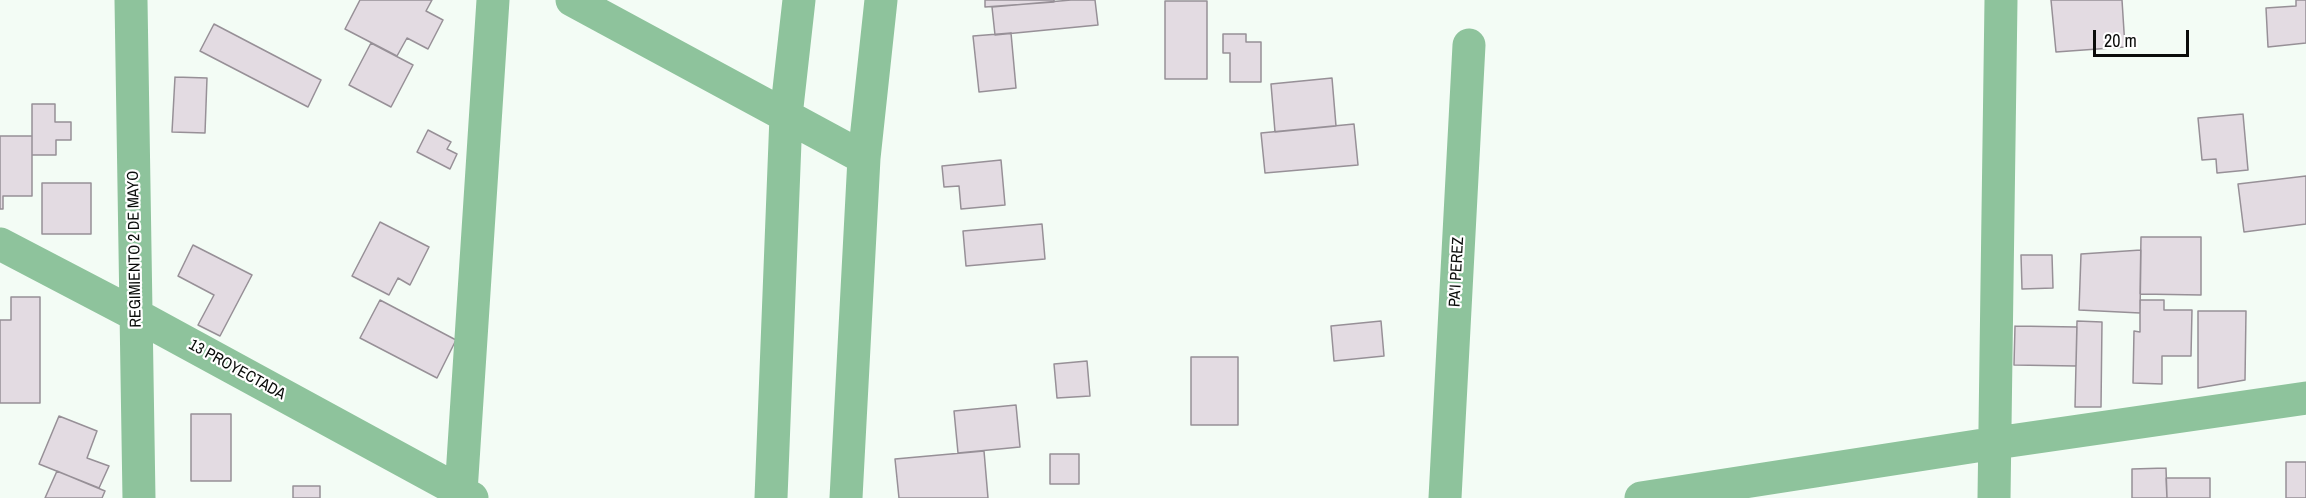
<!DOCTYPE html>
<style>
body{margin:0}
#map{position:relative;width:2306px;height:498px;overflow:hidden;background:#f3fcf5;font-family:"Archivo Narrow",sans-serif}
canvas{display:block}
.scale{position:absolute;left:2093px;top:30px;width:96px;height:27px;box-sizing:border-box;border:3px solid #0a0c0a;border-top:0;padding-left:8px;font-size:18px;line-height:21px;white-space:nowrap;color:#0a0c0a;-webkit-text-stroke:4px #fff;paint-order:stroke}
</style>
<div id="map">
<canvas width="2306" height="498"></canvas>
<div class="scale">20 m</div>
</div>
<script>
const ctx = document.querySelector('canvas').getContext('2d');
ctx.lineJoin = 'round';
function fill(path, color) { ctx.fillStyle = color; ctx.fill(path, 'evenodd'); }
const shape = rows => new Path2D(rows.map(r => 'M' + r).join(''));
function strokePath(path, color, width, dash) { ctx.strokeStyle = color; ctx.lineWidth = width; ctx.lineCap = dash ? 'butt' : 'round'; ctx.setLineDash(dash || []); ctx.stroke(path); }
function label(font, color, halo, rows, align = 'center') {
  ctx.font = font + ' "Archivo Narrow",sans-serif'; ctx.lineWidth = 4.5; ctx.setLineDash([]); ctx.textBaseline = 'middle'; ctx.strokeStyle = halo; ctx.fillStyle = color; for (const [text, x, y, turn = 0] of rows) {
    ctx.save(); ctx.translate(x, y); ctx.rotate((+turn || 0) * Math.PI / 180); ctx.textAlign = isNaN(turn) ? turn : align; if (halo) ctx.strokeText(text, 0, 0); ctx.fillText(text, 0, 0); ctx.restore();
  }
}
const building = shape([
 [360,0,432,0,426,11,443,20,428,49,407,38,397,56,345,29,360,0],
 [985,0,1054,0,1054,2,985,7,985,0],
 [1071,0,1095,0,1098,25,995,35,992,7,1071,0],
 [2051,0,2122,0,2125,47,2056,52,2051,0],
 [2296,0,2306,0,2306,43,2268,47,2266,8,2296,6,2296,0],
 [1165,1,1207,1,1207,79,1165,79,1165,1],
 [214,24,321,80,308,107,200,51,214,24],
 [1011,33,1016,88,979,92,973,36,1011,33],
 [1223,34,1246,34,1246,42,1261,42,1261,82,1230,82,1230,53,1223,53,1223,34],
 [371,43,413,65,391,107,349,85,371,43],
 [175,77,207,78,205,133,172,132,175,77],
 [1332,78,1336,126,1275,132,1271,84,1332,78],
 [32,104,55,104,55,122,71,122,71,140,56,140,56,155,32,155,32,104],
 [2243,114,2248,170,2217,173,2216,159,2202,160,2198,118,2243,114],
 [1354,124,1358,165,1265,173,1261,133,1354,124],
 [428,130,451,142,447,149,457,154,450,169,417,152,428,130],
 [0,136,32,136,32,196,3,196,3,209,0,209,0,136],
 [1001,160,1005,205,961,209,959,186,944,187,942,166,1001,160],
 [2306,176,2306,224,2244,232,2238,184,2306,176],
 [42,183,91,183,91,234,42,234,42,183],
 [380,222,429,247,410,285,398,278,389,295,352,276,380,222],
 [1042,224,1045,259,966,266,963,231,1042,224],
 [2141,237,2201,237,2201,295,2140,294,2141,237],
 [193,245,252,275,220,336,198,325,214,295,178,276,193,245],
 [2141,250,2140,313,2079,310,2081,254,2141,250],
 [2021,255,2052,255,2053,288,2022,289,2021,255],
 [11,297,40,297,40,403,0,403,0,320,11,320,11,297],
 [380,300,456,340,437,378,360,338,380,300],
 [2140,300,2164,300,2164,310,2192,310,2191,356,2162,356,2162,384,2133,383,2134,331,2140,332,2140,300],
 [2198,311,2246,311,2245,380,2198,388,2198,311],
 [1381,321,1384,356,1334,361,1331,326,1381,321],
 [2077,321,2102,322,2101,407,2075,407,2077,321],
 [2015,326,2077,327,2076,366,2014,365,2015,326],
 [1191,357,1238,357,1238,425,1191,425,1191,357],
 [1087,361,1090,396,1057,398,1054,364,1087,361],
 [1016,405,1020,447,958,453,954,411,1016,405],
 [191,414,231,414,231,481,191,481,191,414],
 [59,416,97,431,87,458,109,466,99,488,39,464,59,416],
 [984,451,988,498,899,498,895,459,984,451],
 [1050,454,1079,454,1079,484,1050,484,1050,454],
 [2286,462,2306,462,2306,498,2286,498,2286,462],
 [2166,468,2167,498,2132,498,2132,469,2166,468],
 [57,471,105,491,102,498,45,498,57,471],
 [2166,478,2210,478,2210,498,2167,498,2166,478],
 [293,486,320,486,320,498,293,498,293,486]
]);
fill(building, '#e3dbe2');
strokePath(building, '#979097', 1.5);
strokePath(shape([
 [131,0,139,498],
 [572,0,864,158],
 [0,244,136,315,472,498],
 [461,492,493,0],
 [771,498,786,116,799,0],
 [846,498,864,158,881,0],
 [1445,498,1469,45],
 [1641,498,1996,443,2306,398],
 [1994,498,2001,0]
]), '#8ec39c', 33);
label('16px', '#0a0c0a', '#fff', [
 ["REGIMIENTO 2 DE MAYO",135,249,-91],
 ["PA'I PEREZ",1457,272,-87],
 ["13 PROYECTADA",237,370,29]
]);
</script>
